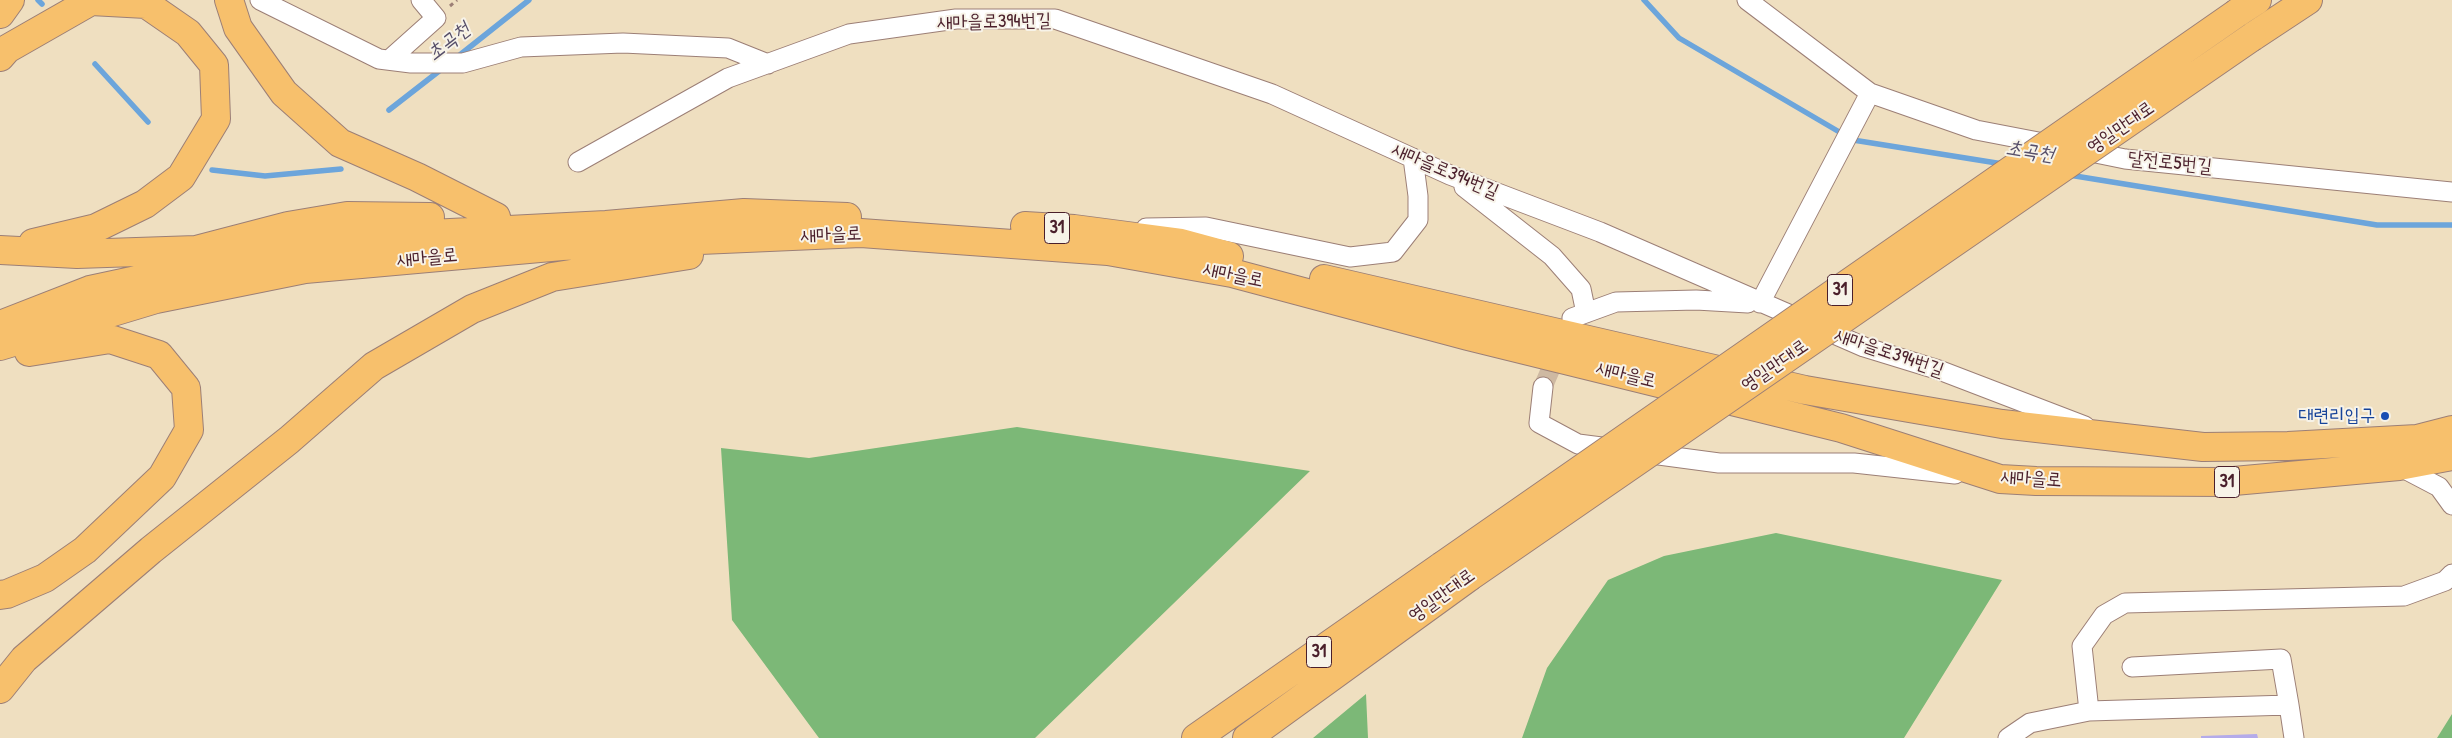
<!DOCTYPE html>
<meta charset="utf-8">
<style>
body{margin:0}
canvas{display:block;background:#efdfc0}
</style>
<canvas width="2452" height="738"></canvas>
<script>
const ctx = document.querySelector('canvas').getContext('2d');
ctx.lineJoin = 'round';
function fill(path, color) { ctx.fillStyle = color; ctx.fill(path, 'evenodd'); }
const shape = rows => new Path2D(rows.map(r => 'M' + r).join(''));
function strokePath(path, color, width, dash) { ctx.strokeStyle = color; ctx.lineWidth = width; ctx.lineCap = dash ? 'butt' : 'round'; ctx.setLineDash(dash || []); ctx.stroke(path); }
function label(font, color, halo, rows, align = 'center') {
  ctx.font = font + ' "Patrick Hand","Poor Story",sans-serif'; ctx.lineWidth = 4; ctx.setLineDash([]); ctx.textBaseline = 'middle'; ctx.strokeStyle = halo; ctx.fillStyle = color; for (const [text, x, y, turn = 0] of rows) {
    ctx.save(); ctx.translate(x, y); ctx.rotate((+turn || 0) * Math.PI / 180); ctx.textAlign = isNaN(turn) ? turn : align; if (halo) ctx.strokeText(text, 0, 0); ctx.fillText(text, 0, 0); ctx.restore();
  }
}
fill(shape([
 [1017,427,1310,471,1035,738,819,738,732,620,721,448,809,458],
 [1776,533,2002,580,1904,738,1522,738,1547,668,1608,580,1664,556],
 [1366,694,1368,738,1313,738],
 [2452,714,2452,738,2437,738]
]), '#7cb877');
strokePath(shape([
 [38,0,42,4],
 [1644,0,1679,38,1853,140,2003,164],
 [456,58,529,0],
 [95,64,148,122],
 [389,110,443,68],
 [212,170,265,176,341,169],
 [2069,175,2377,225,2452,225]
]), '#6ca5db', 5.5);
fill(shape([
 [2257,734,2258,738,2201,738,2201,736]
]), '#b4abea');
strokePath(shape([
 [1543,387,1560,347]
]), '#ceb9a2', 19, [19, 9]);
const street = shape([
 [260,0,379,59,411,63,463,63,521,47,623,43,728,48,768,64],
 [1747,0,1870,93,1976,130,2054,145],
 [389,60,436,18,421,0],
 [2081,150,2125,159,2452,192],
 [578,162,728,78,849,34,956,19,1055,19,1272,94,1450,175,1600,232,1864,347,1939,370,2085,426],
 [1464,187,1552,256,1581,289,1586,313],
 [1146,228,1206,227,1350,257,1393,252,1418,220,1418,196,1413,158],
 [1760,303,1870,93],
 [1572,318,1616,302,1696,300,1748,303],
 [1543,387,1539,423,1578,444,1617,449],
 [1644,453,1719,463,1854,463,1955,474],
 [2399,466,2439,487,2452,505],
 [2289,705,2294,738],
 [2089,711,2082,646,2104,615,2125,603,2404,596,2445,581,2452,574],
 [2008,738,2030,723,2089,711,2289,705,2281,659,2132,667]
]);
const primary = shape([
 [229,0,238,28,284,93,340,143,417,177,496,217],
 [0,14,10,0],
 [0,57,7,49,91,1,146,4,188,33,214,65,216,119,181,177,145,204,96,228,33,243],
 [1025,226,1074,229,1181,243,1229,256],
 [0,250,77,254,196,250,288,226,347,216,430,217],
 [1324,279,1805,390,2002,424,2203,447,2288,446,2417,439,2452,430],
 [0,325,90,290,207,265,257,251,334,239,606,225,744,213,847,217],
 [0,346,156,299,305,269,562,246,861,233,1108,251,1232,273,1468,336,1841,428,2000,479,2036,481,2223,482,2399,466,2452,456],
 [0,595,7,594,45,578,85,550,162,477,189,430,186,388,159,355,110,339,29,352],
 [0,689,24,659,151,550,289,440,374,366,472,309,552,277,689,255]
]);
const highway = shape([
 [2237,13,2257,0],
 [2252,37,2308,0],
 [1196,738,1442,566],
 [1247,738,1469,577]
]);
strokePath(street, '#9c7f76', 21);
strokePath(primary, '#9c7f76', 30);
strokePath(highway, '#9c7f76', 30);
strokePath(shape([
 [450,6,457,0]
]), '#9c7f76', 3, [4, 4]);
strokePath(street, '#fff', 19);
strokePath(primary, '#f7c06c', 28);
strokePath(highway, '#f7c06c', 28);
const highwayBridge = shape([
 [1442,566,2237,13],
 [1469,577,2252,37]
]);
strokePath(highwayBridge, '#9c7f76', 30, []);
strokePath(highwayBridge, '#f7c06c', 28);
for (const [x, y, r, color] of [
 [2385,416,5,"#1a4fb4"]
]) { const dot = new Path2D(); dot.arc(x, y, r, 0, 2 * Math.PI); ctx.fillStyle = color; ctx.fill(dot); strokePath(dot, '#f7f3e8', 2); }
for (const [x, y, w] of [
 [1057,228,25],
 [1840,290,25],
 [2227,482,25],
 [1319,652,25]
]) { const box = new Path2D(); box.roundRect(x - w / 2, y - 15.5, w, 31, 4); ctx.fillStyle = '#f7f3e8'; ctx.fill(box); strokePath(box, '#4a1f2b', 1); }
label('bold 18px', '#4a1f2b', null, [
 ["31",1057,228],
 ["31",1840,290],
 ["31",2227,482],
 ["31",1319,652]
]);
label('19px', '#4a1f2b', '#f7f3e8', [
 ["새마을로394번길",994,22,-1],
 ["영일만대로",2121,128,-35],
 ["달전로5번길",2170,163,6],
 ["새마을로394번길",1445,171,23],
 ["새마을로",831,235,-2],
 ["새마을로",427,258,-5],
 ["새마을로",1233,275,12],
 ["새마을로394번길",1889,353,19],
 ["영일만대로",1775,366,-35],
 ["새마을로",1626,375,14],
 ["새마을로",2031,479,4],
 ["영일만대로",1442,596,-36]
]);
label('19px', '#164399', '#f7f3e8', [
 ["대련리입구",2375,416]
], 'right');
label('italic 20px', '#564e69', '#f7f3e8', [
 ["초곡천",449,42,-38],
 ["초곡천",2030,152,9]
]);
</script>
